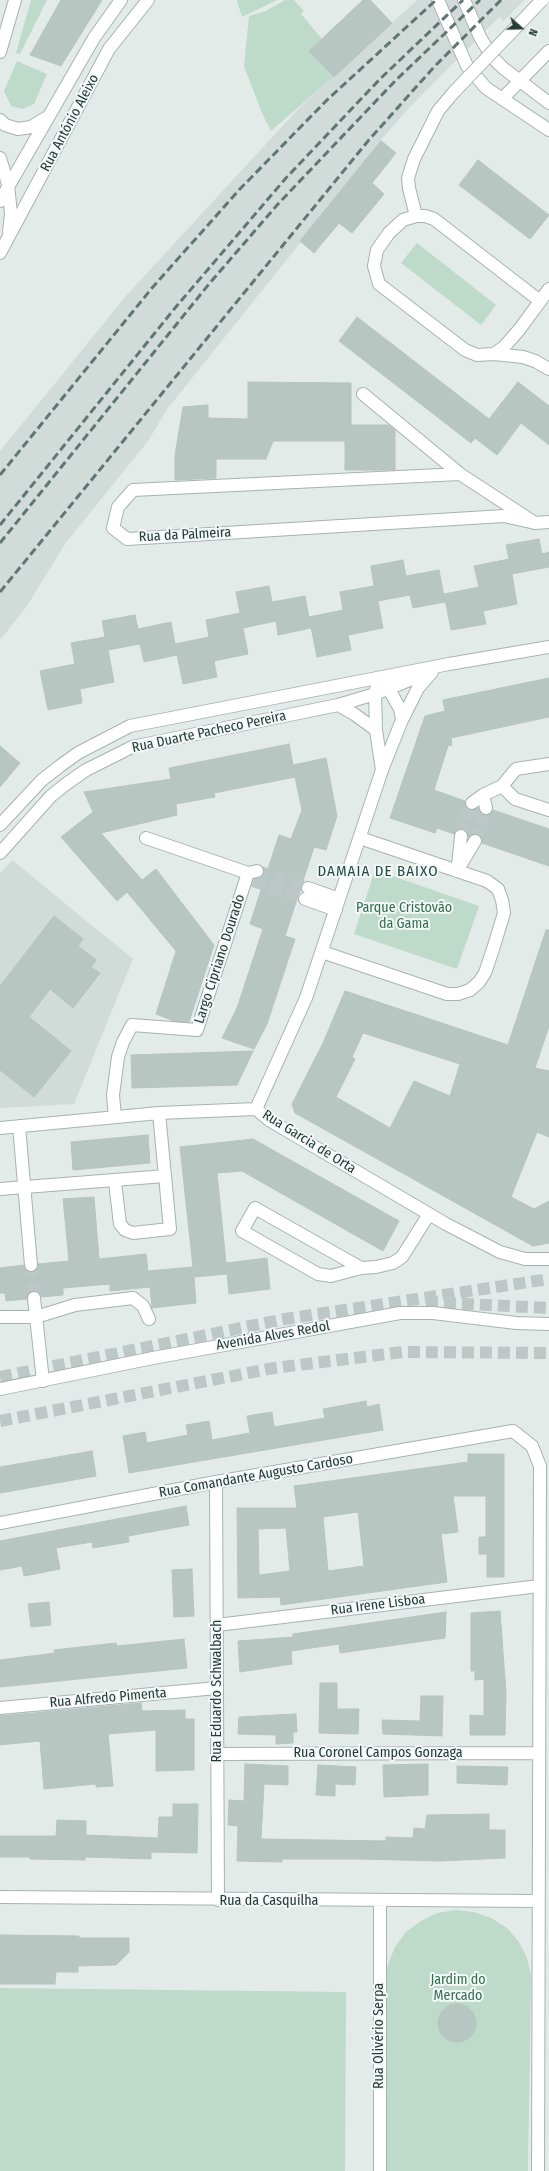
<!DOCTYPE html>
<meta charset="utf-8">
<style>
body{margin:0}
#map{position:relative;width:549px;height:2171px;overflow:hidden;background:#e3ebe9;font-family:"Fira Sans Condensed",sans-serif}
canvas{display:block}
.north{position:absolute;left:501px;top:8px;width:40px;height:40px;-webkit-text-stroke:3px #f3f8f6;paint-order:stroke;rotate:110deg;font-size:11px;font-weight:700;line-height:16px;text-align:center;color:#243b38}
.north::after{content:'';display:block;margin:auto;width:14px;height:18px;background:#243b38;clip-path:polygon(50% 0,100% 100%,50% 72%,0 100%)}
</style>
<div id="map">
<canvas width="549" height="2171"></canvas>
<div class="north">N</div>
</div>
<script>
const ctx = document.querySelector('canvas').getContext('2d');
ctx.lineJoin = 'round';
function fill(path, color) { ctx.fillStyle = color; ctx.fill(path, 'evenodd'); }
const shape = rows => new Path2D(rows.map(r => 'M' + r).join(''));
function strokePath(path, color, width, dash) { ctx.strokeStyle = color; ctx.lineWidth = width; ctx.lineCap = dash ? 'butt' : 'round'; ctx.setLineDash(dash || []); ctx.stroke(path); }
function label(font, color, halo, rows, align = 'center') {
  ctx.font = font + ' "Fira Sans Condensed",sans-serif'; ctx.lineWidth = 4; ctx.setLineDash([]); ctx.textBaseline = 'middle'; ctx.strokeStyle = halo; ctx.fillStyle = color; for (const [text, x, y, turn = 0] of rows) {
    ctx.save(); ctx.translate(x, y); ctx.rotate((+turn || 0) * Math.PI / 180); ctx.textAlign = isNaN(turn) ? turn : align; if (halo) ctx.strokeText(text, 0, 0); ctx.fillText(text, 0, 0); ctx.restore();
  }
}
fill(shape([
 [417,0,524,0,504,21,499,17,407,110,381,140,396,153,372,183,384,194,352,233,339,223,314,253,301,242,168,408,148,441,65,544,27,606,0,640,0,451,125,297,300,107,333,77,314,57,372,2,392,23],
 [12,860,133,959,74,1104,0,1108,0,874]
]), '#d1dbd8');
fill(shape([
 [31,0,47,0,20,54,16,53],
 [277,0,242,17,237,1,237,0],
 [285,0,294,0,304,11,301,14,322,39,309,51,333,77,271,131,262,113,244,66,249,16,266,11],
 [17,61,47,74,34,104,23,109,11,106,4,91],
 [417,243,496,305,481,325,401,263],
 [375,870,479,906,457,969,354,934],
 [456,1910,474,1912,491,1918,507,1928,519,1942,527,1958,531,1976,528,2171,386,2171,385,1982,388,1964,395,1947,406,1932,421,1921,437,1913],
 [0,1988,346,1992,345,2171,0,2171]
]), '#bddaca');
const building = shape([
 [61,0,102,0,61,66,30,55,61,0],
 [363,0,370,0,392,23,334,77,309,51,363,0],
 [381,141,396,153,372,183,384,194,352,233,339,223,314,253,300,241,381,141],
 [478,160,549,215,530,239,459,185,478,160],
 [357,317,489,419,518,382,549,406,549,445,521,423,497,455,475,438,471,443,339,341,357,317],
 [248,382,351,383,351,425,389,425,395,430,395,470,345,470,345,441,273,441,266,459,216,459,216,478,175,480,175,455,183,407,208,405,208,418,248,419,248,382],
 [539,539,542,554,549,552,549,567,512,574,517,604,483,611,486,624,451,630,444,594,479,587,474,566,509,559,506,545,539,539],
 [403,560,406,576,439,570,445,602,413,608,410,595,378,601,383,628,348,635,351,650,317,657,309,617,343,610,340,592,374,586,371,566,403,560],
 [269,586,272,602,305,596,311,628,278,635,276,621,243,628,248,654,214,661,217,677,183,684,175,644,209,637,206,620,240,613,236,592,269,586],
 [135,615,138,629,171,622,177,655,144,662,140,644,108,650,114,682,80,689,82,703,48,710,40,671,75,664,71,643,105,637,102,621,135,615],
 [549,678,549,717,451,738,452,745,448,746,434,790,465,801,466,807,469,810,473,810,478,808,483,815,488,815,493,810,549,829,549,866,482,843,479,835,475,834,468,837,468,833,462,829,458,829,454,834,437,828,435,833,390,818,425,716,445,711,443,700,549,678],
 [289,744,293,765,326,758,337,816,326,850,314,847,285,936,295,939,267,1024,254,1049,222,1038,237,1008,263,929,250,924,279,835,291,839,302,810,295,777,214,793,215,797,176,804,177,815,101,833,142,880,156,869,214,945,189,1022,174,1021,156,1014,176,951,127,892,117,901,61,837,93,812,84,792,171,779,169,768,289,744],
 [0,746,20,763,0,787,0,746],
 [54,916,83,939,78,946,96,960,91,967,100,973,73,1008,50,989,29,1017,71,1051,34,1097,0,1070,0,986,54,916],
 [546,930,549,930,549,1026,535,1068,549,1071,549,1137,537,1132,511,1197,534,1209,549,1201,549,1243,533,1246,295,1113,292,1104,323,1043,345,991,508,1045,546,930],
 [363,1033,460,1064,450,1096,414,1081,390,1128,336,1097,355,1059,352,1057,363,1033],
 [253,1051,237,1085,132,1088,131,1055,253,1051],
 [148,1135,150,1163,73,1170,71,1142,148,1135],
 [253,1139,399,1221,383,1251,242,1171,217,1173,226,1263,267,1258,270,1289,229,1294,227,1274,194,1277,196,1303,152,1308,150,1287,110,1291,110,1284,63,1288,63,1295,41,1297,40,1293,34,1291,29,1292,27,1299,6,1301,5,1293,0,1293,0,1268,24,1265,27,1272,32,1272,38,1269,38,1264,69,1261,63,1199,94,1197,99,1259,146,1254,148,1271,193,1267,180,1147,253,1139],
 [366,1401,367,1407,379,1404,383,1430,129,1473,123,1436,145,1432,147,1443,188,1435,186,1425,209,1421,212,1440,250,1433,247,1416,272,1412,274,1427,325,1418,323,1409,366,1401],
 [92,1451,96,1476,0,1493,0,1467,92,1451],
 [468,1454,504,1454,504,1577,487,1577,487,1554,479,1554,479,1537,486,1537,486,1496,453,1496,458,1532,441,1534,447,1582,281,1605,280,1597,238,1598,237,1508,297,1508,294,1486,468,1462,468,1454],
 [358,1512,364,1566,328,1571,323,1517,358,1512],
 [286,1528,290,1571,259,1575,258,1529,286,1528],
 [186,1506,189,1525,128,1536,129,1542,93,1548,92,1542,56,1548,60,1569,24,1576,22,1566,0,1570,0,1541,186,1506],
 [192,1569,194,1616,174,1617,172,1570,192,1569],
 [49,1602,51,1625,31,1627,28,1604,49,1602],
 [500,1611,506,1693,505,1735,470,1735,470,1715,484,1716,484,1679,475,1680,475,1671,471,1671,471,1613,500,1611],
 [446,1612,445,1638,340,1653,339,1644,291,1651,292,1664,240,1672,238,1641,293,1637,293,1634,446,1612],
 [184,1639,187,1668,0,1687,0,1660,55,1653,54,1650,116,1643,117,1646,184,1639],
 [320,1683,337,1683,337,1709,359,1709,358,1734,319,1733,320,1683],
 [421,1696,443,1696,442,1736,383,1734,382,1720,420,1721,421,1696],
 [141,1703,142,1711,185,1710,185,1719,194,1719,194,1770,156,1771,156,1730,108,1734,113,1786,96,1787,96,1784,44,1789,40,1741,0,1745,0,1716,141,1703],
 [296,1714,297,1732,293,1732,293,1743,276,1744,276,1735,238,1734,239,1717,296,1714],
 [245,1764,288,1766,288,1785,264,1784,261,1839,386,1841,386,1837,413,1838,414,1828,425,1829,427,1815,489,1814,489,1830,505,1830,505,1858,440,1861,360,1859,282,1859,282,1862,237,1861,238,1826,228,1825,229,1800,244,1801,245,1764],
 [428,1764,428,1795,384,1797,383,1765,428,1764],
 [318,1765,356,1767,355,1785,335,1784,335,1796,316,1795,318,1765],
 [457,1766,508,1767,507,1785,457,1783,457,1766],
 [173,1804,198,1804,197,1853,151,1852,151,1859,85,1857,85,1860,30,1859,30,1857,0,1857,0,1836,56,1836,57,1820,86,1821,86,1835,158,1838,159,1817,173,1817,173,1804],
 [0,1935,79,1936,79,1938,129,1938,129,1952,116,1965,78,1966,78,1972,56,1972,55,1984,0,1984,0,1935],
 '438 2023a19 19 0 1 1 38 0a19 19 0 1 1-38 0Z'
]);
fill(building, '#b8c6c2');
strokePath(building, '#b6c4c0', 1);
strokePath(shape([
 [461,836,472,803],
 [475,841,486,808],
 [257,871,308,888],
 [253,881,305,899],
 [31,1265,34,1298]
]), '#bdc8c6', 12, [12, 6]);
strokePath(shape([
 [426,1302,549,1308],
 [0,1377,285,1319,549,1279],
 [0,1421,274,1368,402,1352,549,1353]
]), '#bdc8c6', 12, [12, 6]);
const minor = shape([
 [438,0,467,66,486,88,549,130],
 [464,0,480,37,492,57,503,68,549,103],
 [0,52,15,0],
 [502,99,549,51],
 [0,158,8,184],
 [416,216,409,188,408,178,414,159,438,111,454,92],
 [540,301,434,219,425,216,416,216,403,220,389,233,377,250,374,266,379,284,465,350,477,355,494,354,523,357,535,361,549,369],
 [494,354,504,347,519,330,549,289],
 [363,394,460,474],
 [535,523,460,474,133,490,118,507,113,528,127,539,504,516,535,523,549,522],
 [385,682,400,709,402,720],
 [377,686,375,694,376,730,382,770],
 [338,705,354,714,376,730],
 [502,786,516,769,549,764],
 [483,795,486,808],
 [472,803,483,795,502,786,515,799,549,810],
 [0,825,42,780,60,766,78,753,130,726,449,664,549,647],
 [146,838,248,873,257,871],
 [0,853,51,796,66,784,86,770,132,747,338,705,375,694,422,675],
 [458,866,461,836],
 [457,871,475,841],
 [308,888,339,899],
 [305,899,336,910],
 [322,952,447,994,458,994,470,990,479,982,485,973,494,946,504,913,502,900,498,889,487,881,360,838],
 [256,1109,306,998,382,770,402,720,418,688,432,672],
 [159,1113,165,1176],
 [115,1117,113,1095,118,1057,123,1042,132,1025,197,1030,248,873],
 [19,1126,31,1265],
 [0,1128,159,1113,256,1109,269,1120,446,1224,500,1252,525,1259,549,1259],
 [0,1189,165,1176,170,1229,133,1233,125,1230,120,1224,115,1182],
 [361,1268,331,1276,318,1274,242,1231,255,1208,361,1268,376,1267,393,1263,402,1257,429,1214],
 [34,1298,43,1381],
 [0,1317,36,1317,75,1305,133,1298,143,1306,149,1319],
 [216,1482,218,1900],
 [0,1523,216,1482,513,1431,532,1446,540,1466,538,2171],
 [217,1625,539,1586],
 [0,1708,217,1688],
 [217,1754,538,1753],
 [0,1897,538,1901],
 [380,1901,380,2171]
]);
const tertiary = shape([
 [0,120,5,125,18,129,31,127,46,118],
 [8,184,11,214,9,232],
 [0,201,94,38,121,0],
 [0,253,109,49,148,0],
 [0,1389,153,1358,400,1313,433,1313,516,1323,549,1324]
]);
strokePath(minor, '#a6b3b0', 14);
strokePath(tertiary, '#a6b3b0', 14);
strokePath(minor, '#fff', 12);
strokePath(tertiary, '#fff', 12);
strokePath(shape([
 [0,475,152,288,239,190,327,100,436,0],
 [0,525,175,308,286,178,380,79,463,0],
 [0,543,209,284,278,204,396,80,480,0],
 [0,592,368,141,434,67,501,0]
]), '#5f7674', 3, [8, 4]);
const minorBridge = shape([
 [454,92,542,0]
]);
strokePath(minorBridge, '#a6b3b0', 14, []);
strokePath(minorBridge, '#fff', 12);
label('14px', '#243b38', '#f3f8f6', [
 ["Rua António Aleixo",70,123,-62],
 ["Rua da Palmeira",185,535,-3],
 ["Rua Duarte Pacheco Pereira",209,732,-12],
 ["Largo Cipriano Dourado",220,959,-72],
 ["Rua Garcia de Orta",309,1142,32],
 ["Avenida Alves Redol",273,1336,-10],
 ["Rua Comandante Augusto Cardoso",256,1476,-10],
 ["Rua Irene Lisboa",378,1605,-7],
 ["Rua Eduardo Schwalbach",217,1691,-90],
 ["Rua Alfredo Pimenta",108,1698,-5],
 ["Rua Coronel Campos Gonzaga",378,1753],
 ["Rua da Casquilha",269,1901],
 ["Rua Olivério Serpa",379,2036,-90]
]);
label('14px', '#326e53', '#f3f8f6', [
 ["Parque Cristovão",404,908],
 ["da Gama",404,924],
 ["Jardim do",458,1980],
 ["Mercado",458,1996]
]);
ctx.letterSpacing = '1px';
label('15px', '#224b48', '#f3f8f6', [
 ["DAMAIA DE BAIXO",378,872]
]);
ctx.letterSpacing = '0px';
</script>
